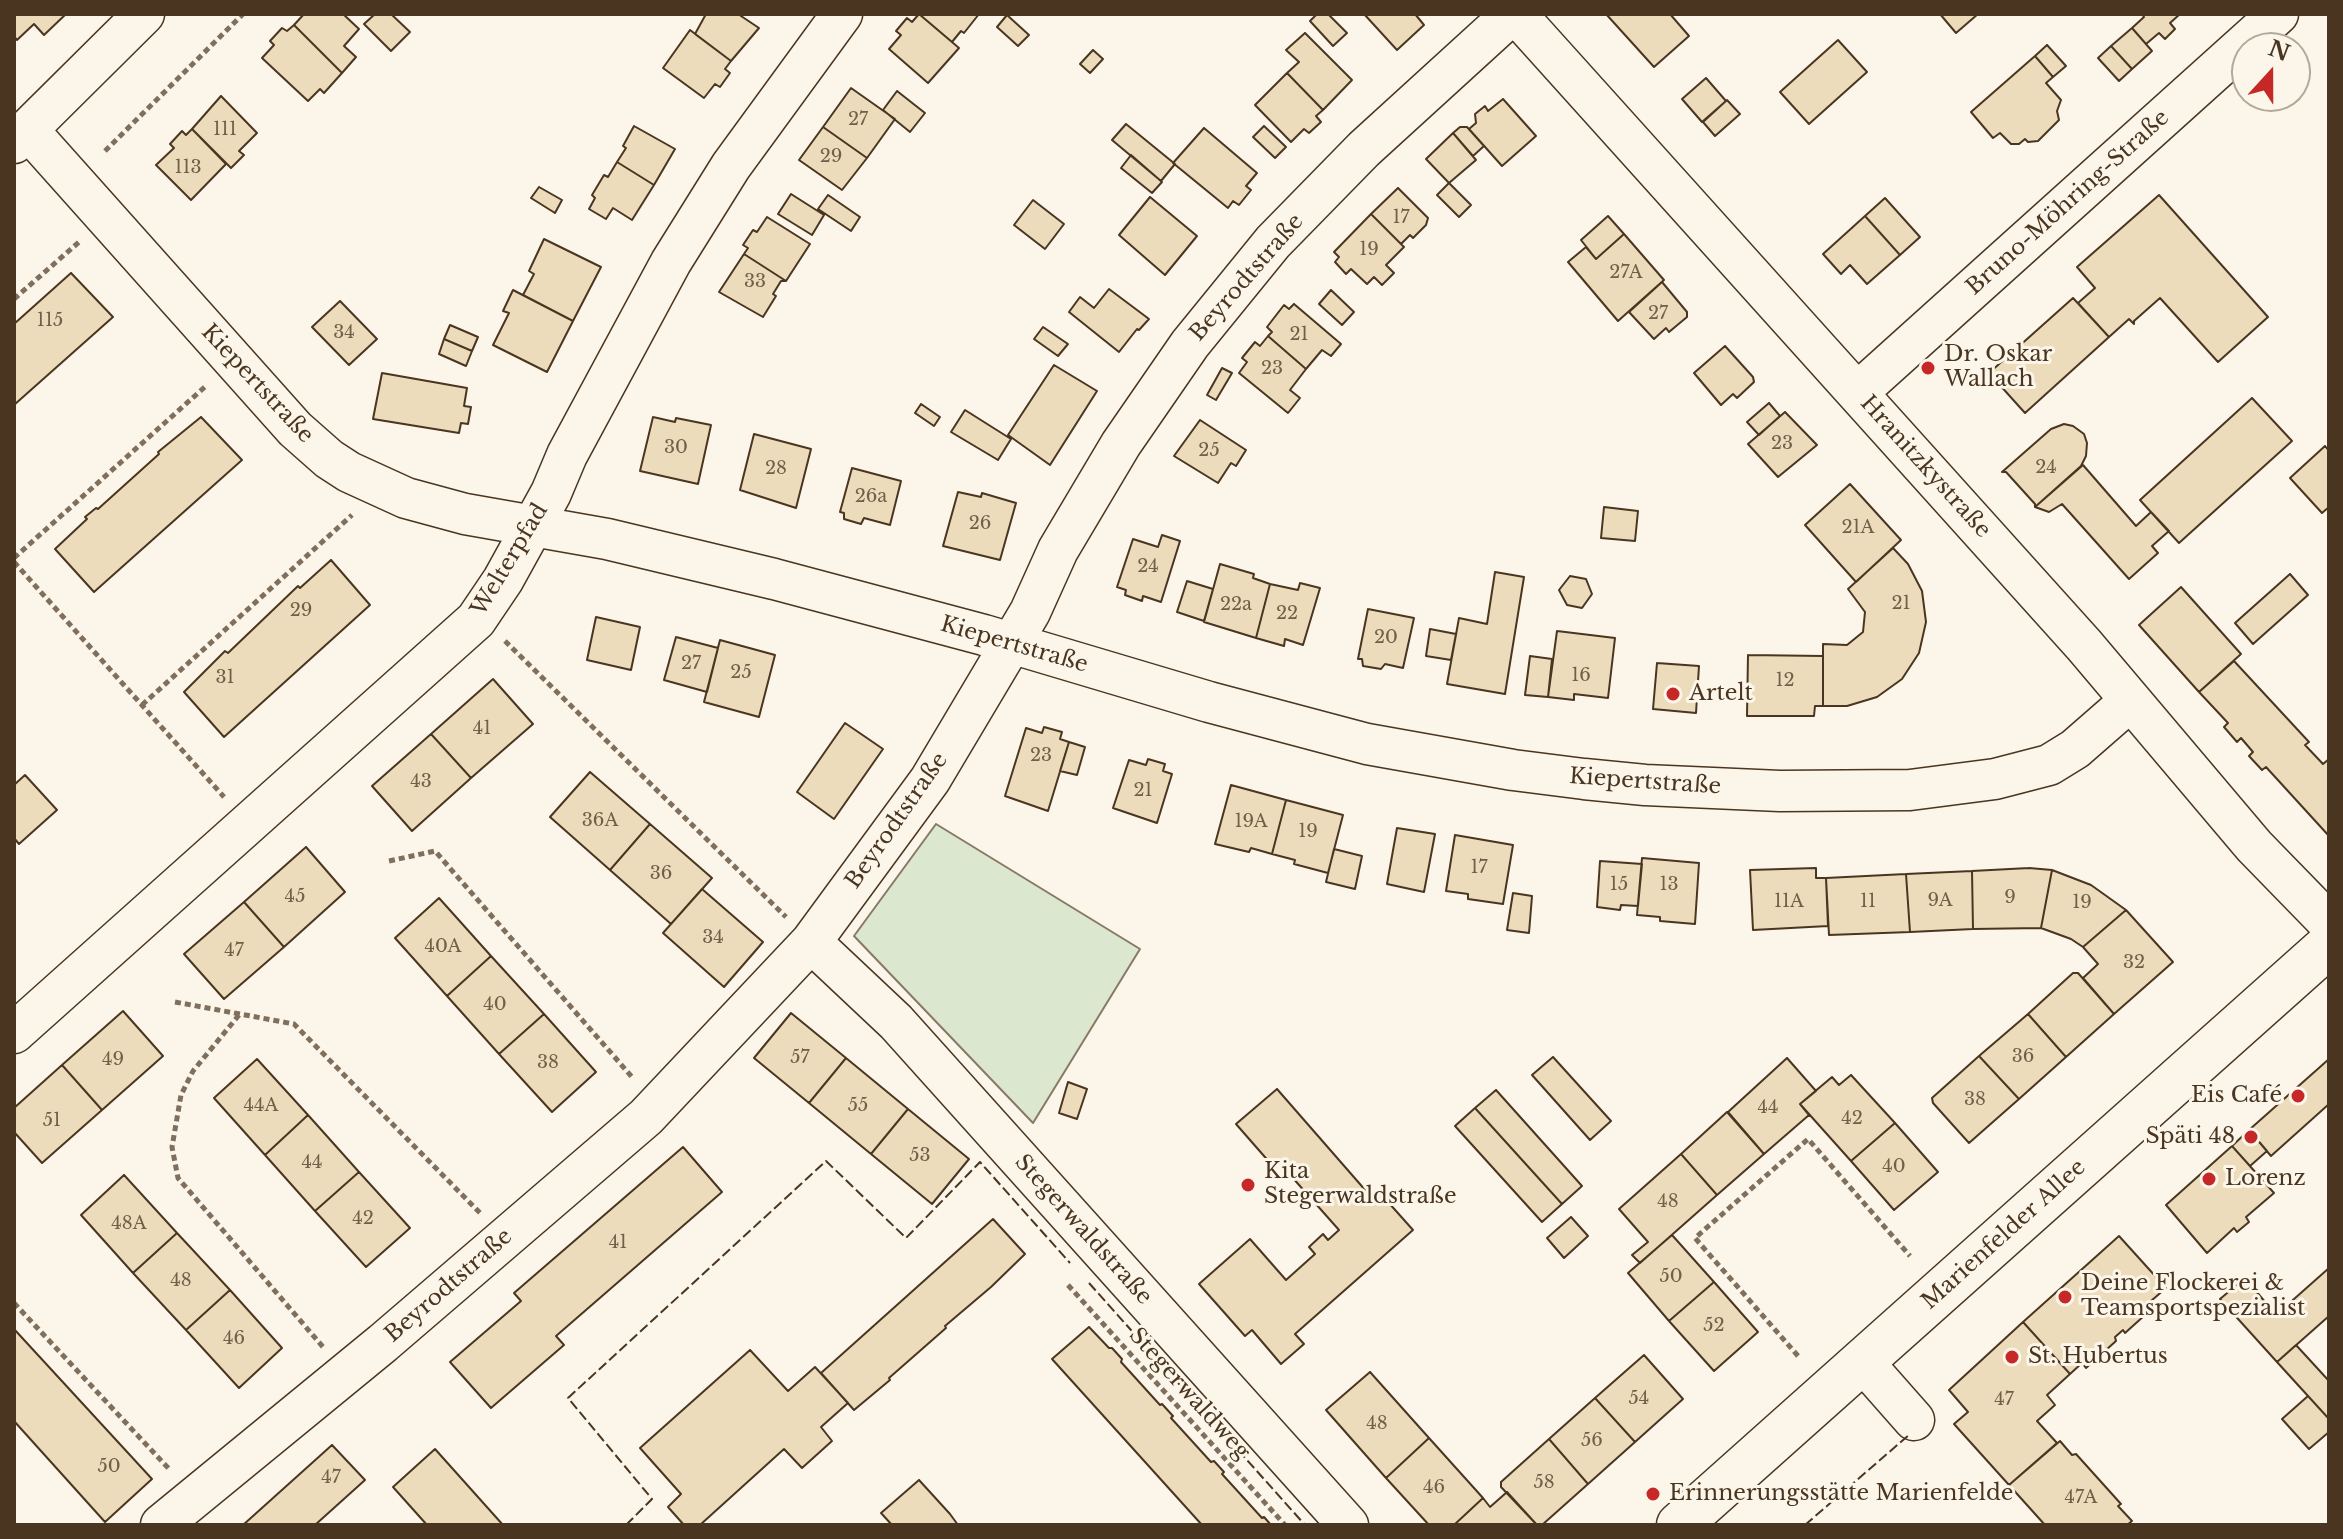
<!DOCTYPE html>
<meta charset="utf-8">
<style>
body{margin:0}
#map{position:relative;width:2343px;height:1539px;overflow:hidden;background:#fbf6e9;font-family:"Libre Baskerville",serif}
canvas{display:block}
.frame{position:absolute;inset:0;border:16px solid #4a3520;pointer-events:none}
.north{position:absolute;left:2231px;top:32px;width:80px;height:80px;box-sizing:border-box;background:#fbf6e9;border:2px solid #b4a999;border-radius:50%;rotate:21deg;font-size:22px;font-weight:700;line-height:32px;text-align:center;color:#4a3520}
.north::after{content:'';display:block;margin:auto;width:28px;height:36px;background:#c62828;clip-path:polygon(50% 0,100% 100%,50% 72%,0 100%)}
</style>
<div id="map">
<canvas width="2343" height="1539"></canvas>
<div class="frame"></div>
<div class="north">N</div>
</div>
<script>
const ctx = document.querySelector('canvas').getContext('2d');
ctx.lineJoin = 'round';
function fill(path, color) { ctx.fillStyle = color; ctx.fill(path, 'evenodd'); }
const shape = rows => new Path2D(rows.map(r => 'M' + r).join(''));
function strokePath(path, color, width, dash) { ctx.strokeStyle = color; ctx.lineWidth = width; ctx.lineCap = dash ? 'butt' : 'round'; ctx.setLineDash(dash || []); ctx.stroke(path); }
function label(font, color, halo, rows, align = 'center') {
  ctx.font = font + ' "Libre Baskerville",serif'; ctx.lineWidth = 6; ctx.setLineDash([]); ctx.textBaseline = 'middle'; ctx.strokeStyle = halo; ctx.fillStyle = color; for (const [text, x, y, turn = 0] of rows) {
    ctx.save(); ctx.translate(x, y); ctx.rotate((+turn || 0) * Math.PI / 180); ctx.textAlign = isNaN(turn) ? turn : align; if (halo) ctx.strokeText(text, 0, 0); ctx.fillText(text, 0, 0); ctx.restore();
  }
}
const green = shape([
 [936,824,1140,949,1033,1123,854,936,936,824]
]);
fill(green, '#dce7d0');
strokePath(green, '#887966', 2);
const building = shape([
 [14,14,66,14,44,35,34,24,17,40,14,36,14,14],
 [304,14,343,14,359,29,344,46,356,57,342,73,294,25,304,14],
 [375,14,391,14,410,32,391,51,364,24,375,14],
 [706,14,738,14,759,28,731,61,695,34,706,14],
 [919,14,979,14,964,33,961,31,952,42,919,14],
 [919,14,959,48,928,83,889,49,901,35,896,31,907,18,912,22,919,14],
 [1317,14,1328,14,1347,33,1333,46,1310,21,1317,14],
 [1364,14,1415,14,1424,25,1397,50,1364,14],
 [1606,14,1670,14,1689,36,1654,67,1606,14],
 [1940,14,1978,14,1956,33,1940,14],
 [2142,14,2180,14,2170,23,2175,29,2165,39,2159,33,2146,44,2132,28,2144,17,2142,14],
 [1007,15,1029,35,1018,46,997,27,1007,15],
 [294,25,342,73,324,93,320,89,308,101,262,58,274,45,270,41,282,28,287,31,294,25],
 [2132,28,2152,51,2132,69,2111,46,2132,28],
 [690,30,731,61,725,69,730,73,720,87,715,84,704,98,663,68,690,30],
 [1305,33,1352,80,1323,110,1287,73,1299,62,1286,50,1305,33],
 [1838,40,1867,72,1809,124,1780,92,1838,40],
 [2047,45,2066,66,2053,77,2035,56,2047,45],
 [2111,46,2132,69,2119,81,2098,58,2111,46],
 [1093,50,1103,59,1090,73,1080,64,1093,50],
 [2035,56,2053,77,2046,83,2061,100,2057,111,2059,120,2038,141,2028,142,2025,139,2019,144,2011,144,2000,133,1993,138,1971,112,2035,56],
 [1287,73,1323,110,1316,116,1321,122,1309,133,1304,129,1291,142,1255,105,1287,73],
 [1706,78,1726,101,1702,122,1682,99,1706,78],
 [851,88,895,119,867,158,823,127,851,88],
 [897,91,925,113,910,132,883,110,897,91],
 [221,96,257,133,239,151,244,155,231,168,192,129,221,96],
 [1503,99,1536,136,1502,166,1469,129,1476,123,1475,114,1485,106,1488,111,1503,99],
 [1727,100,1740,114,1715,136,1703,122,1727,100],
 [1126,124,1175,164,1161,181,1112,140,1126,124],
 [634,126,675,149,654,185,617,162,626,148,623,146,634,126],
 [1264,126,1286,147,1275,158,1253,137,1264,126],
 [823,127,867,158,842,190,799,160,823,127],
 [1460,127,1467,127,1484,146,1473,156,1453,133,1460,127],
 [1204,128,1257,173,1246,186,1251,190,1239,205,1233,201,1228,208,1173,163,1204,128],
 [192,129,226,164,191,200,156,165,174,148,170,144,182,131,186,135,192,129],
 [1453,133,1476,160,1449,183,1426,159,1453,133],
 [1131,155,1162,182,1152,193,1121,168,1131,155],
 [617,162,654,185,632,220,613,208,606,219,589,209,595,198,592,195,604,175,608,177,617,162],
 [1449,183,1471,205,1459,217,1437,195,1449,183],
 [539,187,562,200,555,213,531,198,539,187],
 [1398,188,1428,218,1426,225,1413,238,1410,235,1401,244,1371,214,1398,188],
 [791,194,824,215,812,235,778,214,791,194],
 [828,195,860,217,851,231,818,209,828,195],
 [2159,195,2268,317,2218,362,2160,298,2134,321,2134,324,2129,319,2109,337,2078,303,2095,288,2077,267,2159,195],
 [1150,197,1197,236,1165,275,1119,235,1150,197],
 [1885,198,1920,237,1900,255,1865,216,1885,198],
 [1033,200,1064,224,1045,249,1014,225,1033,200],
 [1371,214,1404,247,1386,265,1394,273,1382,285,1374,277,1367,284,1351,269,1346,274,1335,262,1339,257,1334,252,1371,214],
 [1608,216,1624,234,1596,259,1581,240,1608,216],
 [1865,216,1900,255,1867,284,1850,265,1841,274,1823,254,1865,216],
 [767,217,810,244,786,281,744,254,748,248,743,245,753,230,757,232,767,217],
 [1624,234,1664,280,1618,321,1568,262,1586,247,1596,259,1624,234],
 [544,239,601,267,573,321,523,295,534,274,529,271,544,239],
 [744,254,786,281,781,281,773,294,776,296,763,317,719,292,744,254],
 [71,273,113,317,14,405,14,324,71,273],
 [1662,282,1687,312,1687,317,1669,332,1666,328,1654,339,1629,312,1662,282],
 [1109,289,1149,319,1139,330,1137,329,1119,352,1069,312,1080,297,1094,308,1109,289],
 [513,290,573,321,547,372,493,345,509,313,503,311,513,290],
 [1331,290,1354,312,1342,325,1319,304,1331,290],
 [2073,298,2109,337,2025,413,1989,373,2073,298],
 [340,301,377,339,349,365,312,327,340,301],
 [1294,304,1341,344,1331,356,1322,350,1306,369,1268,336,1272,332,1267,327,1284,305,1289,309,1294,304],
 [450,325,478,337,472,351,444,339,450,325],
 [1043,327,1068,344,1058,356,1034,339,1043,327],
 [1268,336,1306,369,1290,390,1300,398,1288,413,1239,373,1247,362,1242,358,1255,342,1260,346,1268,336],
 [444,339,472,351,466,366,439,354,444,339],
 [1725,346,1753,377,1754,382,1737,398,1733,394,1721,405,1694,373,1725,346],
 [1054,365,1097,391,1050,465,1008,435,1054,365],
 [1222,368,1232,373,1216,400,1207,395,1222,368],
 [382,373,467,388,464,406,471,407,468,424,461,423,459,433,373,419,382,373],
 [2252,398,2292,441,2179,543,2140,500,2252,398],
 [1769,403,1780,416,1759,435,1747,422,1769,403],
 [921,404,940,417,934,426,915,413,921,404],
 [965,410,1011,439,998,460,951,432,965,410],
 [1785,412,1817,445,1778,477,1748,444,1785,412],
 [201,417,242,460,94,592,55,549,87,519,85,517,96,508,98,509,159,454,158,452,201,417],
 [653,417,675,422,676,418,711,425,698,484,640,471,653,417],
 [1200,420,1246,450,1236,466,1231,463,1218,483,1174,456,1200,420],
 [2064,424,2073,426,2084,434,2087,443,2086,456,2081,466,2035,507,2035,504,2006,472,2002,472,2051,429,2064,424],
 [754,434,811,449,796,508,740,490,754,434],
 [2325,446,2329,451,2329,507,2322,513,2290,478,2325,446],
 [2083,465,2136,526,2151,512,2169,531,2152,546,2158,553,2129,579,2062,504,2049,512,2035,507,2083,465],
 [852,468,901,481,890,525,864,518,861,524,844,519,844,513,840,512,852,468],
 [1850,484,1901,540,1856,582,1805,525,1850,484],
 [958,492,981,497,982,493,1016,503,1000,560,943,546,958,492],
 [1604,507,1638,511,1635,541,1601,538,1604,507],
 [1162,535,1180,541,1161,602,1143,596,1142,601,1125,595,1126,590,1117,587,1133,539,1158,547,1162,535],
 [1893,548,1908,564,1922,591,1926,622,1919,653,1902,679,1877,697,1847,706,1823,706,1823,644,1847,645,1863,632,1865,612,1848,589,1893,548],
 [331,560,370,605,224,737,184,692,225,651,228,653,298,586,300,588,331,560],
 [1220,564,1254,574,1253,578,1270,584,1256,638,1204,622,1220,564],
 [1495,572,1524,577,1505,694,1447,684,1459,618,1487,624,1495,572],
 [2290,574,2308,595,2253,644,2235,623,2290,574],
 [1570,576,1586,579,1592,594,1582,608,1567,605,1559,590,1570,576],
 [1187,581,1213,589,1204,621,1177,612,1187,581],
 [1300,583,1320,588,1303,645,1285,639,1284,646,1256,638,1270,584,1298,590,1300,583],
 [2181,587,2241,654,2199,692,2139,625,2181,587],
 [1368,609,1414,618,1403,668,1385,664,1381,669,1363,666,1362,659,1358,659,1368,609],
 [596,617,640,627,631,670,587,660,596,617],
 [1430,629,1456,634,1451,660,1426,656,1430,629],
 [1557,631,1615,638,1608,698,1574,694,1574,700,1548,697,1557,631],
 [676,637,718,648,707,692,664,680,676,637],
 [720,640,775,655,759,717,704,702,720,640],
 [1748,655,1823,656,1823,706,1815,706,1814,716,1747,716,1748,655],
 [1530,656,1552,659,1548,697,1525,695,1530,656],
 [2234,661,2309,742,2305,745,2323,764,2329,759,2329,836,2266,767,2262,770,2249,756,2253,752,2241,738,2237,742,2224,727,2228,723,2199,692,2234,661],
 [1657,663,1699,666,1696,713,1653,709,1657,663],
 [493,679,533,724,471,778,431,734,493,679],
 [845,723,883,749,834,819,797,792,845,723],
 [1044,727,1062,732,1060,739,1069,742,1048,811,1005,796,1026,728,1042,733,1044,727],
 [431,734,471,778,412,831,372,786,431,734],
 [1069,742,1085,747,1077,775,1060,771,1069,742],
 [1148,759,1165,764,1163,771,1172,774,1157,823,1113,808,1129,760,1146,765,1148,759],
 [590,772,650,824,610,870,550,817,590,772],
 [25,775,57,810,19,844,14,838,14,785,25,775],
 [1231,785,1286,800,1272,854,1251,848,1249,852,1215,844,1231,785],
 [1286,800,1343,815,1328,873,1294,864,1295,860,1272,854,1286,800],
 [650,824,712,878,671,924,610,870,650,824],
 [1397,828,1435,834,1424,892,1387,884,1397,828],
 [1455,835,1513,845,1503,904,1468,899,1468,894,1446,891,1455,835],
 [306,847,345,892,284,947,244,902,306,847],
 [1334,849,1362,856,1355,889,1326,882,1334,849],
 [1642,858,1699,863,1695,924,1660,921,1660,917,1637,915,1642,858],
 [1600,861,1642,864,1638,906,1621,905,1620,910,1597,907,1600,861],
 [1816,868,1816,878,1826,878,1828,926,1753,930,1750,870,1816,868],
 [2029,868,2052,870,2041,928,1973,929,1972,871,2029,868],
 [2052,870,2091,885,2126,910,2083,947,2071,939,2041,928,2052,870],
 [1972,871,1973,929,1910,932,1906,874,1972,871],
 [1906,874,1910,932,1829,935,1826,878,1906,874],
 [702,889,763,942,724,987,663,933,702,889],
 [1513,893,1532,896,1529,933,1507,930,1513,893],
 [439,898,491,956,447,996,395,938,439,898],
 [244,902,284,947,224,999,184,954,244,902],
 [2126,910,2173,962,2114,1014,2083,978,2098,964,2083,947,2126,910],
 [491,956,544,1014,499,1054,447,996,491,956],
 [2073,973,2078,973,2114,1014,2066,1057,2028,1014,2073,973],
 [123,1011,163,1056,102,1110,62,1065,123,1011],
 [791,1013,846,1058,809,1103,754,1058,791,1013],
 [544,1014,596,1072,552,1112,499,1054,544,1014],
 [2028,1014,2066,1057,2019,1099,1979,1056,2028,1014],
 [1979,1056,2019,1099,1969,1143,1933,1103,1932,1098,1979,1056],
 [1553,1057,1611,1121,1590,1140,1532,1075,1553,1057],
 [846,1058,908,1109,871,1154,809,1103,846,1058],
 [1787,1058,1816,1091,1800,1104,1809,1115,1764,1154,1728,1112,1787,1058],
 [257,1059,308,1115,265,1155,214,1098,257,1059],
 [2329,1059,2329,1104,2271,1156,2249,1130,2329,1059],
 [62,1065,102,1110,42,1163,14,1132,14,1108,62,1065],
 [1851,1075,1895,1123,1851,1161,1800,1104,1832,1077,1839,1085,1851,1075],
 [1068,1082,1087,1089,1077,1119,1059,1113,1068,1082],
 [1277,1089,1373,1199,1380,1193,1413,1230,1295,1334,1304,1344,1281,1364,1252,1330,1245,1336,1199,1284,1250,1239,1286,1280,1315,1254,1309,1247,1323,1234,1328,1240,1339,1230,1276,1159,1271,1164,1236,1124,1277,1089],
 [1496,1090,1582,1186,1562,1204,1475,1108,1496,1090],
 [1475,1108,1562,1204,1542,1222,1455,1126,1475,1108],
 [908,1109,969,1159,932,1204,871,1154,908,1109],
 [1727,1112,1764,1154,1717,1195,1681,1154,1727,1112],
 [308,1115,359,1172,315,1211,265,1155,308,1115],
 [1895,1123,1938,1172,1894,1210,1851,1161,1895,1123],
 [2249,1130,2267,1151,2250,1166,2232,1146,2249,1130],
 [2232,1146,2274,1193,2246,1217,2249,1222,2237,1232,2234,1228,2207,1253,2166,1205,2232,1146],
 [683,1147,722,1192,556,1336,564,1345,491,1408,450,1362,521,1301,514,1293,683,1147],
 [1681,1154,1717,1195,1640,1263,1632,1255,1648,1242,1619,1209,1681,1154],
 [359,1172,410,1228,366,1267,315,1211,359,1172],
 [124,1175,177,1233,133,1273,81,1215,124,1175],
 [1571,1217,1588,1236,1564,1258,1547,1238,1571,1217],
 [993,1219,1025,1254,991,1287,945,1326,946,1328,889,1378,890,1380,854,1410,821,1373,993,1219],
 [177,1233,230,1290,186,1330,133,1273,177,1233],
 [1672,1235,1714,1282,1669,1321,1628,1273,1672,1235],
 [2119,1236,2166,1288,2151,1301,2155,1306,2125,1333,2123,1330,2115,1337,2116,1341,2086,1368,2082,1363,2070,1374,2023,1322,2119,1236],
 [2329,1268,2329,1316,2277,1362,2220,1299,2245,1278,2276,1315,2329,1268],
 [1714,1282,1758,1332,1714,1371,1669,1321,1714,1282],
 [230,1290,282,1348,239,1388,186,1330,230,1290],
 [2023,1322,2070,1374,2047,1395,2055,1405,2037,1421,2057,1443,2009,1485,1954,1424,1968,1412,1949,1390,2023,1322],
 [1089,1327,1109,1348,1112,1348,1122,1359,1121,1362,1160,1405,1162,1404,1173,1416,1171,1418,1211,1462,1214,1461,1224,1472,1222,1474,1262,1518,1264,1517,1271,1525,1202,1525,1052,1359,1089,1327],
 [14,1329,152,1479,105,1522,14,1421,14,1329],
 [2296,1345,2329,1381,2329,1419,2277,1362,2296,1345],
 [750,1350,788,1391,815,1367,848,1403,821,1427,832,1441,802,1468,784,1449,700,1525,684,1525,668,1507,681,1494,640,1448,750,1350],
 [1644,1355,1683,1399,1635,1442,1595,1398,1644,1355],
 [1370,1372,1429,1438,1386,1478,1326,1410,1370,1372],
 [2308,1396,2329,1419,2329,1432,2309,1449,2282,1419,2308,1396],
 [1595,1398,1635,1442,1588,1484,1549,1439,1595,1398],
 [1429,1438,1483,1498,1454,1525,1429,1525,1386,1478,1429,1438],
 [1549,1439,1588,1484,1542,1525,1537,1525,1501,1487,1501,1482,1549,1439],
 [2060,1441,2072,1455,2076,1454,2121,1504,2118,1506,2132,1521,2127,1525,2045,1525,2009,1485,2060,1441],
 [332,1445,365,1480,315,1525,243,1525,332,1445],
 [435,1449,503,1525,427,1525,393,1487,435,1449],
 [919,1480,950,1514,958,1525,892,1525,881,1513,919,1480],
 [1507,1492,1537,1525,1454,1525,1483,1498,1490,1507,1507,1492]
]);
fill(building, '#ecdcbc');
strokePath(building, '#4a3520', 2);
const minor = shape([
 [1516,14,2084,645,2254,846,2329,923],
 [28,130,295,429,329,459,349,472,406,498,465,514,607,539,774,579,984,635,1209,702,1367,744,1513,770,1584,779,1645,785,1780,791,1910,790,1995,779,2049,765,2075,749,2130,701],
 [14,143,144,14],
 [1858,392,2278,14],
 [811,942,896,1022,1348,1525],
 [14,1033,476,620,503,580,551,493,567,455,671,262,731,166,842,14],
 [1862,1361,1914,1420],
 [161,1525,383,1343,646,1117,811,942,930,780,1030,612,1058,550,1121,444,1190,344,1273,242,1364,149,1512,14]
]);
const major = shape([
 [1679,1525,2329,945]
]);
strokePath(minor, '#4a3520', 43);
strokePath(major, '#4a3520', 47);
strokePath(shape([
 [105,151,243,14],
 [14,299,79,242],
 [14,558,207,385],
 [14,562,224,797],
 [505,641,786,917],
 [142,705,352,515],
 [389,861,435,851,632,1077],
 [175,1002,294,1024,480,1213],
 [239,1015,193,1071,181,1095,172,1147,178,1178,323,1347],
 [1068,1285,1285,1525],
 [14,1303,170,1470],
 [1798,1356,1695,1238,1808,1139,1910,1256]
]), '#7f6f5c', 5, [6, 4]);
strokePath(minor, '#fbf6e9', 40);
strokePath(major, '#fbf6e9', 44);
strokePath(shape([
 [1089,1283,1305,1525],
 [626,1525,652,1499,568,1398,826,1161,906,1238,980,1162,1070,1263],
 [1805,1525,1910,1434]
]), '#4a3520', 2, [10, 4]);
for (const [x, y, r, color] of [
 [1928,368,8,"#c62828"],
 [1673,694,8,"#c62828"],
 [2298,1096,8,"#c62828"],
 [2251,1137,8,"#c62828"],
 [2209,1179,8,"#c62828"],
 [1248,1185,8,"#c62828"],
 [2065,1297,8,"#c62828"],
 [2012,1357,8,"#c62828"],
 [1653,1494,8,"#c62828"]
]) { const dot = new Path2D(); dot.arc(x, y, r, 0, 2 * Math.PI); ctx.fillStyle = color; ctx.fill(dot); strokePath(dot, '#fbf6e9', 3); }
label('18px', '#725f47', null, [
 ["27",858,120],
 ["111",225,130],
 ["29",831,157],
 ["113",188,168],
 ["17",1401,218],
 ["19",1369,250],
 ["27A",1626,273],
 ["33",755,282],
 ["27",1658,314],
 ["115",50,321],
 ["34",344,333],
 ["21",1299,335],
 ["23",1272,369],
 ["23",1782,444],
 ["30",676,448],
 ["25",1209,451],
 ["24",2046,468],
 ["28",776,469],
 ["26a",871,497],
 ["26",980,524],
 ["21A",1858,528],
 ["24",1148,567],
 ["21",1901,604],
 ["22a",1236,605],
 ["29",301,611],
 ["22",1287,614],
 ["20",1386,638],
 ["27",691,664],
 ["25",741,673],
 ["16",1581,676],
 ["31",225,678],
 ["12",1785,681],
 ["41",482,729],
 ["23",1041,756],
 ["43",421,782],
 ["21",1143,791],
 ["36A",600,821],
 ["19A",1251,822],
 ["19",1308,832],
 ["17",1479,868],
 ["36",661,874],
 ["15",1619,885],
 ["13",1669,885],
 ["45",295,897],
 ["9",2010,898],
 ["9A",1940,901],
 ["11A",1789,902],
 ["11",1868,902],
 ["19",2082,903],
 ["34",713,938],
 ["40A",443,947],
 ["47",234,951],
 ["32",2134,963],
 ["40",495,1005],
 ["36",2023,1057],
 ["57",800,1058],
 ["49",113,1060],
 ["38",548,1063],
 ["38",1975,1100],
 ["44A",261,1106],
 ["55",858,1106],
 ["44",1768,1108],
 ["42",1852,1119],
 ["51",52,1121],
 ["53",920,1156],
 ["44",312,1163],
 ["40",1894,1167],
 ["48",1668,1202],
 ["42",363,1219],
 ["48A",129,1224],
 ["41",618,1243],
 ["50",1671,1277],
 ["48",181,1281],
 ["52",1714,1326],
 ["46",234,1339],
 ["54",1639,1399],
 ["47",2004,1400],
 ["48",1377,1424],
 ["56",1592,1441],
 ["50",109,1467],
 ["47",331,1478],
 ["58",1544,1483],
 ["46",1434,1488],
 ["47A",2081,1498]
]);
label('22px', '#4a3520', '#fbf6e9', [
 ["Bruno-Möhring-Straße",2068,203,-42],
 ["Beyrodtstraße",1247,278,-49],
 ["Kiepertstraße",257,384,47],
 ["Hranitzkystraße",1925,467,48],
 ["Welterpfad",510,560,-59],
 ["Kiepertstraße",1014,645,16],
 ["Kiepertstraße",1645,782,4],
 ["Beyrodtstraße",897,821,-55],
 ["Stegerwaldstraße",1083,1230,48],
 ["Marienfelder Allee",2004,1235,-42],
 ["Beyrodtstraße",449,1286,-41],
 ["Stegerwaldweg",1189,1394,48]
]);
label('22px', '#4a3520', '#fbf6e9', [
 ["Dr. Oskar",1944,355],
 ["Wallach",1944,380],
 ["Artelt",1689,694],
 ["Eis Café",2282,1096,"right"],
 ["Späti 48",2235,1137,"right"],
 ["Kita",1264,1172],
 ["Stegerwaldstraße",1264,1197],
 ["Lorenz",2225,1179],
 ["Deine Flockerei &",2081,1284],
 ["Teamsportspezialist",2081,1309],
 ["St. Hubertus",2028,1357],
 ["Erinnerungsstätte Marienfelde",1669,1494]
], 'left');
</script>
